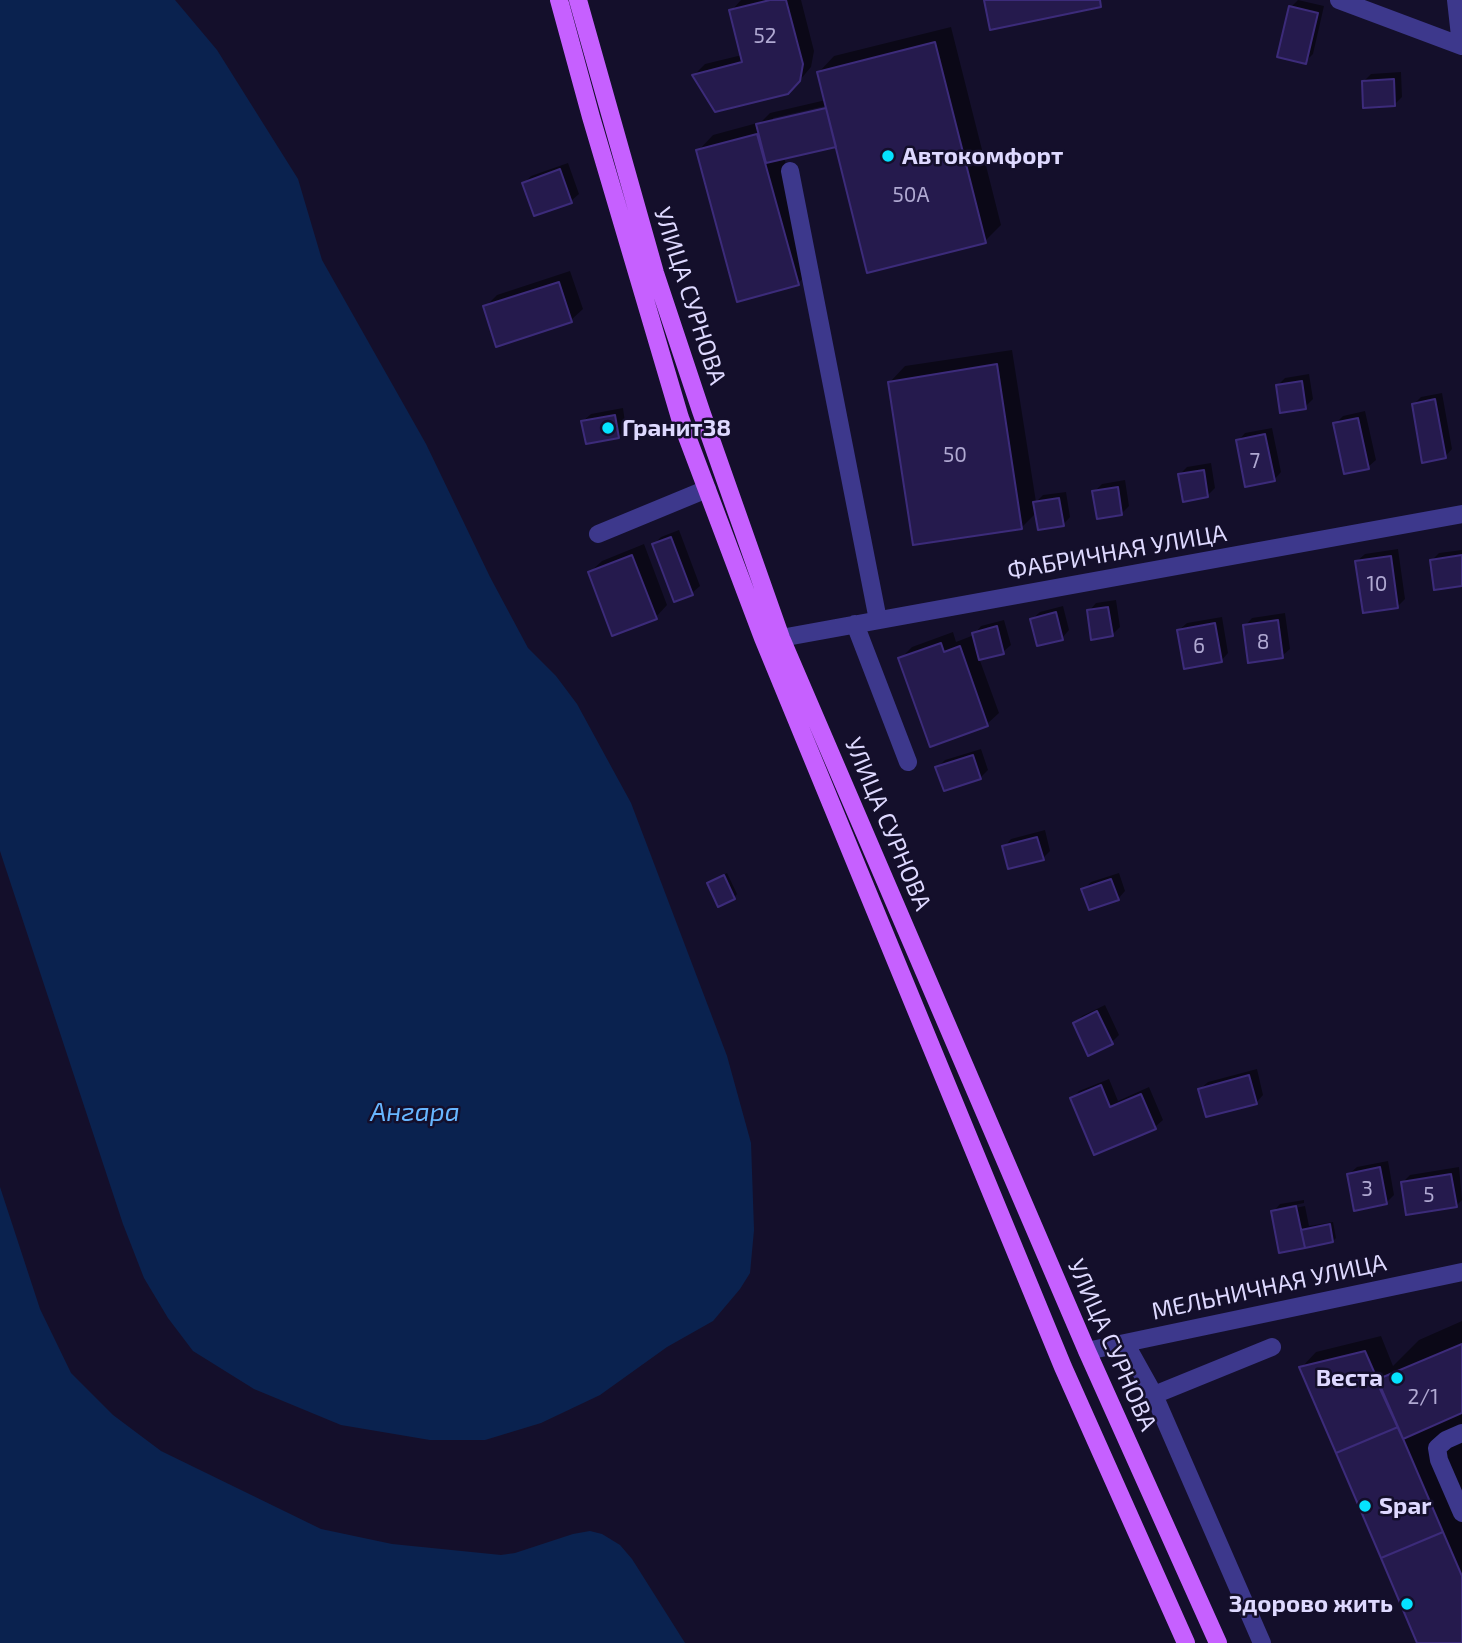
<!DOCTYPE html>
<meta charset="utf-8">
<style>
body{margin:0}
canvas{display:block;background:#140f2b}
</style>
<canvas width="1462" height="1643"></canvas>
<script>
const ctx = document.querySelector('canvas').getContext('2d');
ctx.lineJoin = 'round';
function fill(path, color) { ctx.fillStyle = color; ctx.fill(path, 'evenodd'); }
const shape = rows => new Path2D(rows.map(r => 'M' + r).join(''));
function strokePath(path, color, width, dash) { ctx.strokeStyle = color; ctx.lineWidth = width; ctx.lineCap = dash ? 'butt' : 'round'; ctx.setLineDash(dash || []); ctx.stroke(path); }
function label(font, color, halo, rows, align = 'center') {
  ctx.font = font + ' "Exo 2",sans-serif'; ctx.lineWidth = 5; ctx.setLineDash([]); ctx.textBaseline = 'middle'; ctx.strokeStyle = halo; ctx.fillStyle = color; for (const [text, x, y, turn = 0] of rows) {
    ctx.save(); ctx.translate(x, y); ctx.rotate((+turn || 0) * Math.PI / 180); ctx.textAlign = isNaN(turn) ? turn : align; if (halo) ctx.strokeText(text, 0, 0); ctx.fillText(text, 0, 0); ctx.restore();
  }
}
fill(shape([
 [0,0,175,0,217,50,298,179,322,260,426,444,490,577,528,648,556,676,577,704,631,803,727,1056,751,1143,754,1230,750,1273,740,1289,713,1321,667,1347,600,1395,541,1423,485,1440,430,1440,341,1425,254,1389,193,1351,168,1318,144,1278,123,1224,0,851],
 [0,1187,40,1309,71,1373,113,1415,161,1451,321,1529,392,1544,501,1555,515,1553,573,1534,590,1531,602,1534,620,1545,632,1559,685,1643,0,1643]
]), '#0a224f');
fill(shape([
 [741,0,801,0,814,51,811,67,800,80,694,75,705,64,742,55,731,11],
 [1298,0,1324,6,1313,54,1305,62,1291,7],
 [951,27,1001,225,985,241,837,143,784,157,814,268,798,283,698,151,713,135,761,122,770,113,826,100,819,72,834,56],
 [834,104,835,107,773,122,773,118],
 [1401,72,1402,97,1394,105,1364,81,1371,74],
 [568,163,579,194,571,201,524,183,531,176],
 [570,271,583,309,571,320,485,307,497,295],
 [1012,350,1036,502,1043,495,1066,492,1070,517,1063,525,1037,512,1022,527,890,382,905,366],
 [1309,374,1313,399,1305,407,1278,385,1285,378],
 [1442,393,1452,449,1445,457,1414,404,1421,397],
 [623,408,626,429,619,436,583,421,591,414],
 [1365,411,1376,460,1368,467,1335,424,1343,416],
 [1272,428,1281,472,1274,480,1238,441,1245,433],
 [1211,463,1215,488,1207,496,1180,474,1187,467],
 [1125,480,1129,506,1122,513,1094,492,1102,484],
 [679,530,700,586,692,593,675,600,654,544,661,537],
 [644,544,667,605,656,617,590,572,602,561],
 [1398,549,1405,599,1398,606,1357,561,1365,554],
 [1462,550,1462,584,1432,560,1439,553],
 [1116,600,1120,627,1112,635,1089,611,1096,603],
 [1063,606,1069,630,1062,638,1032,619,1040,612],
 [1285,613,1290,649,1282,656,1245,626,1252,618],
 [1222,617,1228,653,1221,661,1179,630,1187,623],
 [1004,620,1011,645,1003,652,979,658,999,713,987,724,900,659,912,647,953,632,956,642,974,635,981,626],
 [981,749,988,770,980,778,937,768,945,760],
 [1045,830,1050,851,1043,858,1004,847,1011,839],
 [727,873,737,894,734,898,713,881],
 [1119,873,1125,891,1118,899,1083,890,1091,882],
 [1105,1005,1119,1035,1111,1043,1075,1023,1082,1016],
 [1257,1069,1263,1095,1256,1103,1200,1089,1208,1082],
 [1109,1079,1118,1101,1149,1087,1163,1120,1155,1127,1095,1153,1072,1099,1079,1091],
 [1388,1161,1394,1195,1386,1203,1349,1174,1357,1167],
 [1459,1167,1462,1200,1456,1206,1403,1182,1410,1175],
 [1304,1200,1304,1203,1279,1208,1279,1211,1305,1206,1309,1226,1333,1222,1336,1238,1333,1241,1280,1251,1273,1212,1280,1204],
 [1462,1321,1462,1643,1419,1643,1301,1368,1316,1352,1381,1336,1393,1366,1419,1340]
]), '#0007');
const building = shape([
 [770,0,786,0,803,64,800,81,788,94,715,112,692,75,742,62,729,10,770,0],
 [984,0,1100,0,1101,7,990,30,984,0],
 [1289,6,1318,13,1306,64,1277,57,1289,6],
 [935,42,986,243,867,273,817,72,935,42],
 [1394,79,1395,106,1363,108,1362,81,1394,79],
 [826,108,836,147,766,163,756,124,826,108],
 [757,134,799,285,737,302,696,150,757,134],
 [560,169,572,203,534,216,522,183,560,169],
 [559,282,572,322,496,347,483,306,559,282],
 [997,364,1022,529,913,545,888,382,997,364],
 [1302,381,1306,409,1280,413,1276,385,1302,381],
 [1435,399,1446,458,1422,463,1412,404,1435,399],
 [615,415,619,438,586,444,581,421,615,415],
 [1358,418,1369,469,1344,474,1333,423,1358,418],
 [1265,434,1275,481,1245,487,1236,440,1265,434],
 [1204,470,1208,497,1183,502,1178,474,1204,470],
 [1118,487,1122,515,1097,519,1092,491,1118,487],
 [1059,498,1064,526,1038,530,1033,502,1059,498],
 [671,537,693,595,674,602,652,544,671,537],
 [632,555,657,619,612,636,588,572,632,555],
 [1462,555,1462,586,1434,590,1430,560,1462,555],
 [1391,556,1398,608,1363,613,1355,561,1391,556],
 [1108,607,1113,636,1091,640,1087,610,1108,607],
 [1056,612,1063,640,1037,646,1030,619,1056,612],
 [1278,620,1283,658,1248,663,1243,625,1278,620],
 [1215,623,1222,662,1184,669,1177,630,1215,623],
 [997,626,1004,654,979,660,972,633,997,626],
 [941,643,944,652,960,646,988,726,930,747,898,658,941,643],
 [973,755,981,779,944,791,935,767,973,755],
 [1037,837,1044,860,1008,869,1002,846,1037,837],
 [724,875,735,899,718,907,707,883,724,875],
 [1111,879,1119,900,1089,910,1081,889,1111,879],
 [1097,1011,1113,1044,1088,1056,1073,1023,1097,1011],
 [1249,1075,1257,1104,1206,1117,1198,1089,1249,1075],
 [1101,1085,1110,1107,1141,1094,1156,1129,1094,1155,1070,1098,1101,1085],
 [1380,1167,1387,1204,1354,1211,1347,1174,1380,1167],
 [1451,1174,1457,1207,1406,1215,1401,1182,1451,1174],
 [1296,1206,1305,1248,1279,1253,1271,1211,1296,1206],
 [1330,1224,1333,1242,1305,1248,1301,1230,1330,1224],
 [1462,1344,1462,1413,1403,1439,1376,1380,1462,1344],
 [1365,1351,1398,1427,1336,1453,1299,1367,1365,1351],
 [1398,1427,1443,1532,1381,1558,1336,1453,1398,1427],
 [1443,1532,1462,1576,1462,1643,1417,1643,1381,1558,1443,1532]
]);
fill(building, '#251a4d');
strokePath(building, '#3c2b7a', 2);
strokePath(shape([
 [1339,0,1462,46],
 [1456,0,1461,45],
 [790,171,878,620],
 [598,534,707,489],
 [855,624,908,762],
 [781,638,1462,514],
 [1125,1343,1154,1395,1272,1347],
 [1087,1351,1462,1272],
 [1154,1395,1262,1643],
 [1462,1433,1446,1440,1437,1448,1439,1460,1462,1513]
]), '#3d388c', 18);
strokePath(shape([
 [559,0,591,117,680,418,763,638,1063,1367,1186,1643],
 [578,0,655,273,701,411,781,638,1087,1351,1218,1643]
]), '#c660ff', 18);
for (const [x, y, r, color] of [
 [888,156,7,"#05e2ff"],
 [608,428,7,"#05e2ff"],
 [1397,1378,7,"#05e2ff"],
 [1365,1506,7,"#05e2ff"],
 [1407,1604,7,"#05e2ff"]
]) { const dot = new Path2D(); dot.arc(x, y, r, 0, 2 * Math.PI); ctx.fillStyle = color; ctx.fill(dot); strokePath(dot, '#140f2b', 2.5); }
label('21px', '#b0a9d2', null, [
 ["52",765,36],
 ["50А",911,195],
 ["50",955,455],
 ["7",1255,461],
 ["10",1377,584],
 ["8",1263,642],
 ["6",1199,646],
 ["3",1367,1189],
 ["5",1429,1195],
 ["2/1",1423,1397]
]);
label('bold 24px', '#ded9ff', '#140f2b', [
 ["Автокомфорт",902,156],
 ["Гранит38",622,428],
 ["Веста",1383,1378,"right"],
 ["Spar",1379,1506],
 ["Здорово жить",1393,1604,"right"]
], 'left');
label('24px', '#ded9ff', '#140f2b', [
 ["УЛИЦА СУРНОВА",690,296,72],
 ["ФАБРИЧНАЯ УЛИЦА",1117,552,-10],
 ["УЛИЦА СУРНОВА",888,824,67],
 ["МЕЛЬНИЧНАЯ УЛИЦА",1269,1287,-12],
 ["УЛИЦА СУРНОВА",1112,1345,66]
]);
label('italic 26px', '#67b6ff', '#140f2b', [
 ["Ангара",415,1112]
]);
</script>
